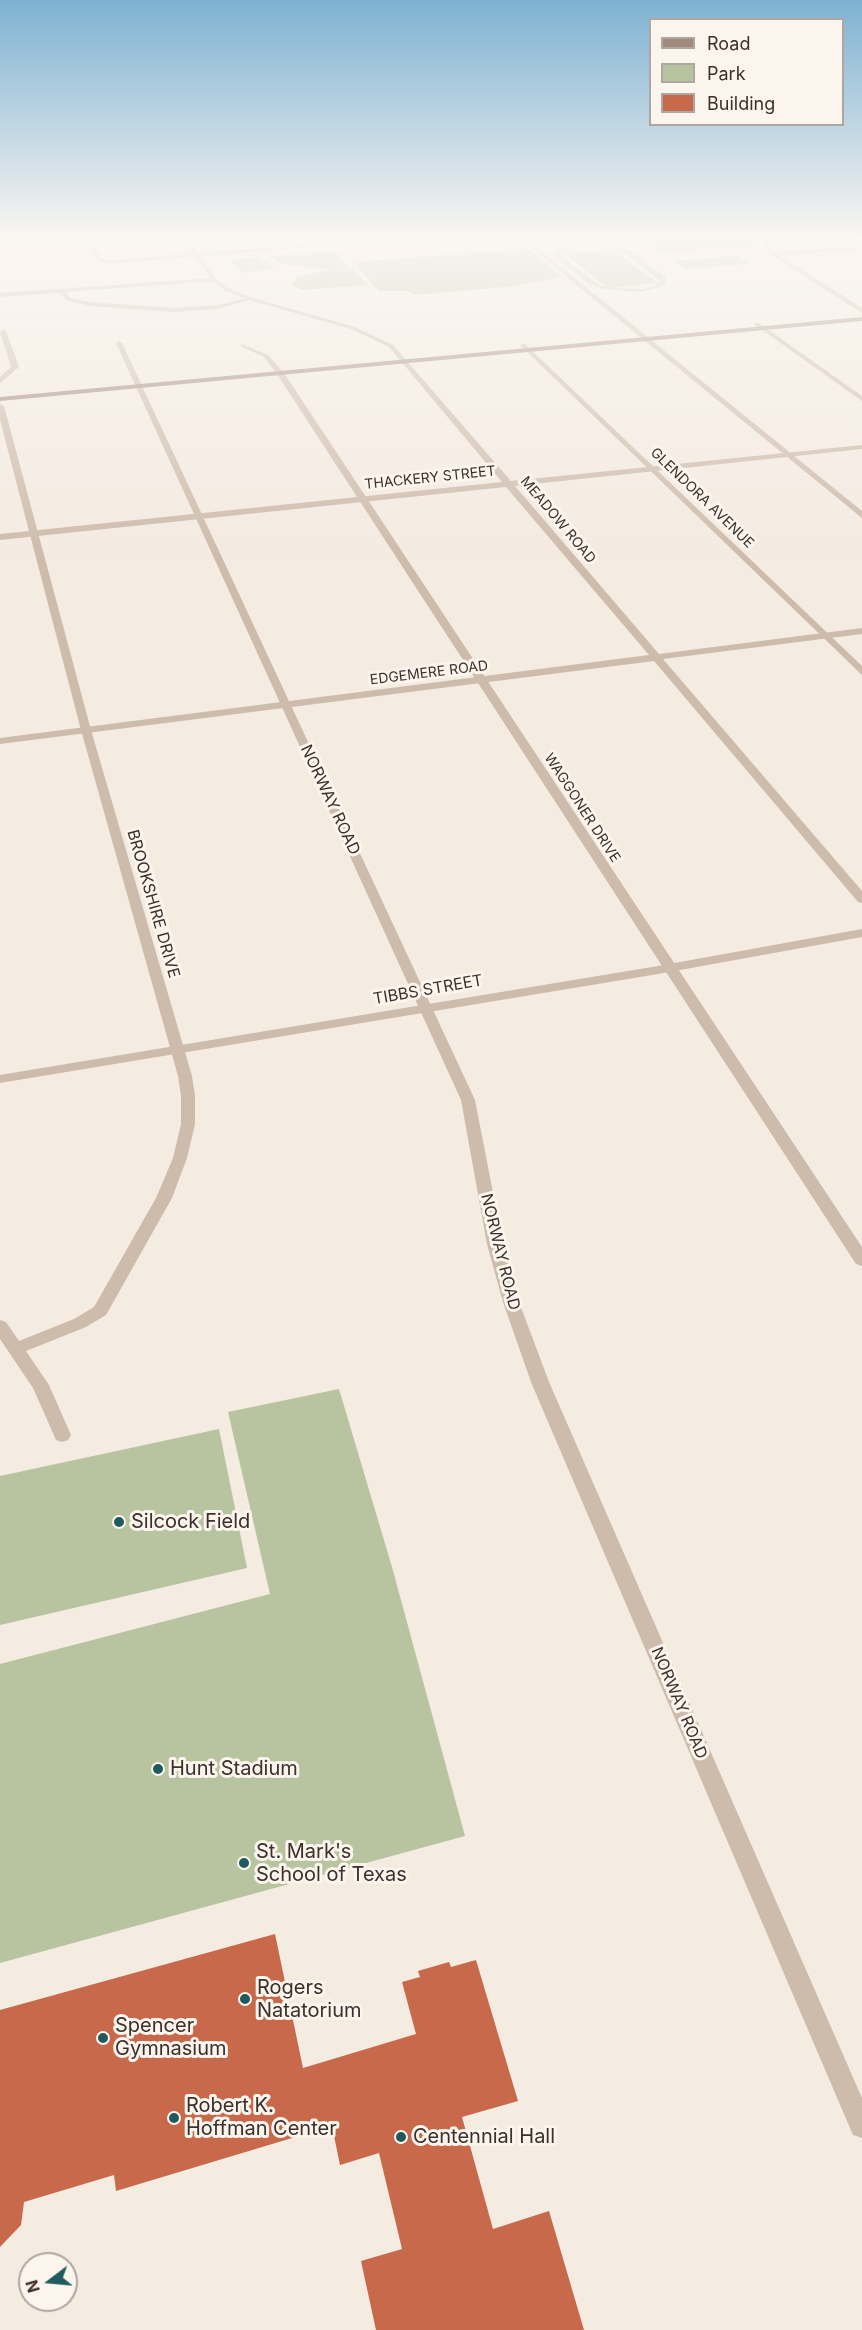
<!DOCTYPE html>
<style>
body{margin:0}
#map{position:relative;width:862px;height:2330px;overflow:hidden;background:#f4ebe1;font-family:Inter,sans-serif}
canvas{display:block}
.legend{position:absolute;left:649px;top:18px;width:195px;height:108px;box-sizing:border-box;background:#fbf5ee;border:2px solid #aea6a0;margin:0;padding:8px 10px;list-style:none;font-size:18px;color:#3b302b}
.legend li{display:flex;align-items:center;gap:12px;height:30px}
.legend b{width:30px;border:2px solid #aea6a0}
.north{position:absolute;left:18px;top:2252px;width:60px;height:60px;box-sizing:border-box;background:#fbf5ee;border:2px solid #aea6a0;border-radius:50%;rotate:254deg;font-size:16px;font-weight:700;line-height:24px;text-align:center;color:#3b302b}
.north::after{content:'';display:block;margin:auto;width:21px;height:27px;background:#1f5a5e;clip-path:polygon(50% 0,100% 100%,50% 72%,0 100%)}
</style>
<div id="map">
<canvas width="862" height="2330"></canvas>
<ul class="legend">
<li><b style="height:8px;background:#a18a7d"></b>Road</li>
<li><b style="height:16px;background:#b8c4a0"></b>Park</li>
<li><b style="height:16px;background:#c8694b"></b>Building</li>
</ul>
<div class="north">N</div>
</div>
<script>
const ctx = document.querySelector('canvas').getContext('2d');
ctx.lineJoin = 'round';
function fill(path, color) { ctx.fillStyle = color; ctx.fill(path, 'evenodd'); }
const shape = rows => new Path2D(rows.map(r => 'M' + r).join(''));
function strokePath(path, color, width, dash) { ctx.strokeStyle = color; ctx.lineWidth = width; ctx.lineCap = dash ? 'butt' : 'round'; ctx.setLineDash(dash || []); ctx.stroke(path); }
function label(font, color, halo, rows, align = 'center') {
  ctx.font = font + ' Inter,sans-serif'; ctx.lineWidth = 6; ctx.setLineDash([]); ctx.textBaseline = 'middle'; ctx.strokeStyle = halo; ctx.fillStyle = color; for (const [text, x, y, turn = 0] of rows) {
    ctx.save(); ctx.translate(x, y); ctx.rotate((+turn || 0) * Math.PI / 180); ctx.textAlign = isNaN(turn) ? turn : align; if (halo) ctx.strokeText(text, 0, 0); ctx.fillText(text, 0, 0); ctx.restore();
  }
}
fill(shape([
 [637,235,747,235,755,241,756,246,666,252,658,251],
 [600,244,631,251,665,277,666,285,641,292,603,289,588,283,555,257,554,253,564,247],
 [588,246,609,247,623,252,660,281,653,287,644,289,608,288,658,283,613,250,564,253,606,287,600,286,561,256,563,251],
 [528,249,563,277,516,286,414,295,409,291,379,291,353,262],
 [334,252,349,268,333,270,353,269,368,285,302,290,291,285,297,277,331,269,293,266,279,263,270,256],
 [737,256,750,264,685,269,673,261],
 [259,257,275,268,243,273,229,260],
 [339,1389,392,1567,465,1836,0,1963,0,1664,270,1594,228,1412],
 [219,1429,247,1568,0,1625,0,1476]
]), '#b8c4a0');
fill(shape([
 [275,1934,303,2068,416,2034,402,1982,420,1977,418,1971,449,1962,451,1967,476,1960,518,2101,462,2117,493,2229,549,2211,584,2330,376,2330,361,2261,402,2249,379,2153,340,2165,332,2126,116,2191,114,2175,24,2202,21,2225,0,2247,0,2010]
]), '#c8694b');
fill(shape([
 [84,235,90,235,102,259,110,260,425,235,454,235,110,264,98,261,84,235],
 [515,235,522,235,862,511,862,518,515,235],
 [769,235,775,235,769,246,774,252,862,246,862,250,779,255,862,308,862,313,766,252,763,246,769,235],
 [214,278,216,281,66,292,70,298,90,302,173,308,217,305,251,297,254,299,217,309,173,312,90,306,66,300,59,293,0,297,0,293,214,278],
 [755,323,759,323,862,396,862,401,755,325,755,323],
 [3,329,6,331,19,367,0,383,0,377,11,367,0,332,3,329],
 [119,341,122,343,475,1100,503,1244,519,1302,549,1382,862,2098,862,2138,853,2135,531,1382,503,1302,487,1244,461,1100,116,343,119,341],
 [241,344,268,355,284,373,862,1247,862,1266,856,1264,277,374,264,357,241,346,241,344],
 [521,344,525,344,862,666,862,675,521,346,521,344],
 [0,404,4,406,91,730,192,1076,195,1096,195,1124,187,1158,172,1198,106,1315,86,1327,26,1351,49,1385,71,1435,68,1440,62,1442,56,1440,33,1388,0,1339,0,1320,6,1322,19,1341,74,1319,94,1307,156,1198,173,1158,181,1124,181,1096,178,1076,81,730,0,420,0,404]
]), '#cdbbac');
fill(shape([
 [181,235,187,235,216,279,230,289,253,298,355,327,393,345,511,481,862,445,862,449,515,486,659,654,862,628,862,634,663,659,862,891,862,903,858,902,654,661,0,744,0,738,649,655,506,487,0,540,0,534,502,482,389,347,351,329,249,300,226,291,212,281,181,235],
 [862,929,862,937,658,974,0,1083,0,1075,658,966,862,929]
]), '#cdbbac');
fill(shape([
 [862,317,862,321,0,401,0,397,862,317]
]), '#a18a7d');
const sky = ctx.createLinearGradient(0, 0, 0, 562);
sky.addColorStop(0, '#7eb2d2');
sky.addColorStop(0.42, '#faf6f2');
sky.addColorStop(1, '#faf6f200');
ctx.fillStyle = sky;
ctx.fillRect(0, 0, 862, 562);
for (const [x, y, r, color] of [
 [119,1522,6,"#1f5a5e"],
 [158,1769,6,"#1f5a5e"],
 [244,1863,6,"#1f5a5e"],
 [245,1999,6,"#1f5a5e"],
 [103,2038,6,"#1f5a5e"],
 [174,2118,6,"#1f5a5e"],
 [401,2137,6,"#1f5a5e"]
]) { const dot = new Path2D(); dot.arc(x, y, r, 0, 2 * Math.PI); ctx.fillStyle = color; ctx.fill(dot); strokePath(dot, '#fbf5ee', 2); }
label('14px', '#3b302b', '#fbf5ee', [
 ["THACKERY STREET",430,478,-6],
 ["GLENDORA AVENUE",702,498,44],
 ["MEADOW ROAD",558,520,50],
 ["EDGEMERE ROAD",429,673,-7],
 ["WAGGONER DRIVE",582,808,57]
]);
label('16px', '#3b302b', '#fbf5ee', [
 ["NORWAY ROAD",330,800,65],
 ["BROOKSHIRE DRIVE",153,904,74],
 ["TIBBS STREET",428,990,-10],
 ["NORWAY ROAD",500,1252,76],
 ["NORWAY ROAD",679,1703,67]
]);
label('20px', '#3b302b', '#fbf5ee', [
 ["Silcock Field",131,1522],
 ["Hunt Stadium",170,1769],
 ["St. Mark's",256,1852],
 ["School of Texas",256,1875],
 ["Rogers",257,1988],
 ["Natatorium",257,2011],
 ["Spencer",115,2026],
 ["Gymnasium",115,2049],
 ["Robert K.",186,2106],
 ["Hoffman Center",186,2129],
 ["Centennial Hall",413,2137]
], 'left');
</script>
